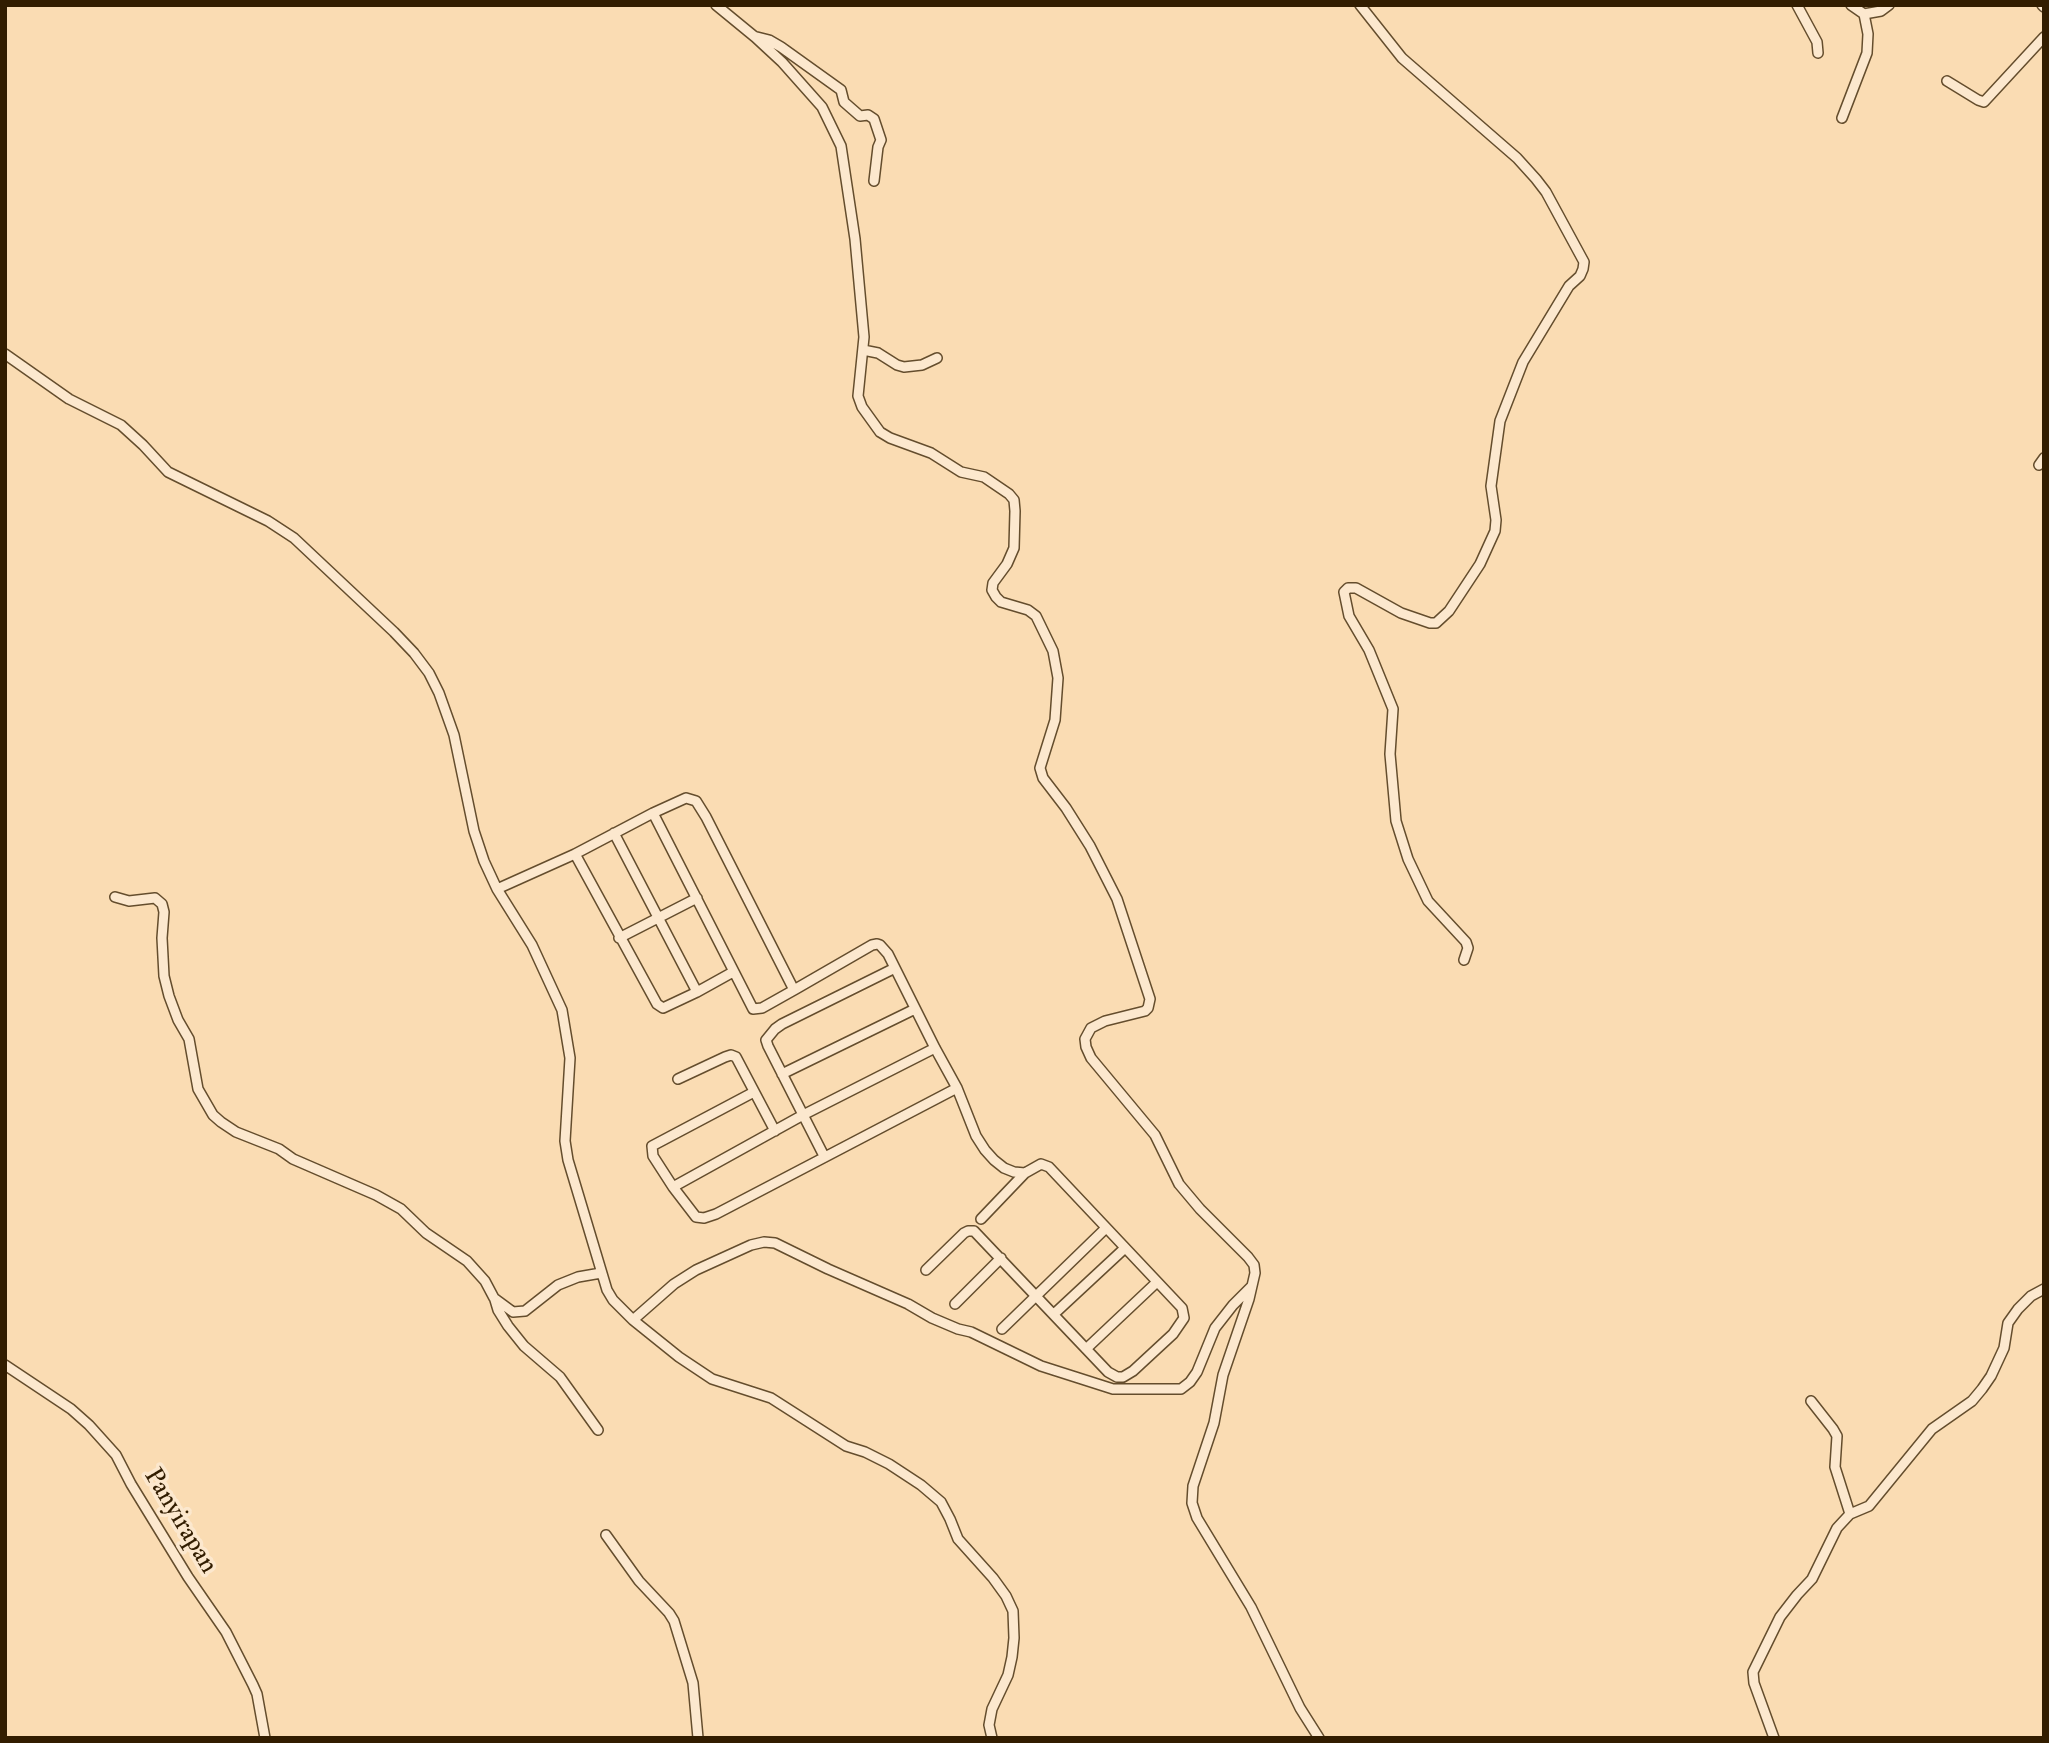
<!DOCTYPE html>
<style>
body{margin:0}
#map{position:relative;width:2049px;height:1743px;overflow:hidden;background:#fadcb3;font-family:"IM FELL Great Primer",serif}
canvas{display:block}
.frame{position:absolute;inset:0;border:7px solid #321d00;pointer-events:none}
</style>
<div id="map">
<canvas width="2049" height="1743"></canvas>
<div class="frame"></div>
</div>
<script>
const ctx = document.querySelector('canvas').getContext('2d');
ctx.lineJoin = 'round';
const shape = rows => new Path2D(rows.map(r => 'M' + r).join(''));
function strokePath(path, color, width, dash) { ctx.strokeStyle = color; ctx.lineWidth = width; ctx.lineCap = dash ? 'butt' : 'round'; ctx.setLineDash(dash || []); ctx.stroke(path); }
function label(font, color, halo, rows, align = 'center') {
  ctx.font = font + ' "IM FELL Great Primer",serif'; ctx.lineWidth = 7; ctx.setLineDash([]); ctx.textBaseline = 'middle'; ctx.strokeStyle = halo; ctx.fillStyle = color; for (const [text, x, y, turn = 0] of rows) {
    ctx.save(); ctx.translate(x, y); ctx.rotate((+turn || 0) * Math.PI / 180); ctx.textAlign = isNaN(turn) ? turn : align; if (halo) ctx.strokeText(text, 0, 0); ctx.fillText(text, 0, 0); ctx.restore();
  }
}
const street = shape([
 [716,5,755,37,782,62,822,107,841,146,855,239,864,337,858,396,862,407,880,432,890,438,931,453,961,472,984,477,1009,494,1014,500,1015,511,1014,548,1007,564,993,583,992,590,996,597,1001,602,1028,610,1036,616,1053,651,1058,678,1055,720,1040,768,1043,778,1066,808,1090,846,1117,899,1150,999,1148,1008,1145,1011,1105,1021,1091,1028,1085,1039,1086,1047,1091,1058,1155,1135,1179,1184,1200,1209,1248,1257,1254,1265,1255,1273,1249,1299,1223,1375,1214,1423,1193,1486,1192,1503,1197,1518,1251,1607,1300,1708,1319,1738],
 [1360,5,1402,58,1517,158,1536,179,1546,192,1584,262,1583,269,1580,276,1569,286,1523,362,1500,421,1491,486,1496,520,1495,531,1480,564,1449,611,1436,623,1430,623,1401,613,1356,588,1348,588,1344,592,1349,616,1369,650,1393,709,1390,754,1396,821,1408,859,1428,901,1466,942,1468,948,1464,960],
 [1797,5,1817,42,1818,53],
 [2042,5,2044,7],
 [1864,14,1881,11,1889,5],
 [757,37,769,40,781,47,841,90,844,102,860,116,868,115,874,119,881,140,878,147,874,181],
 [1947,81,1978,100,1984,102,2044,37],
 [1842,118,1867,53,1868,34,1864,14,1851,5],
 [863,350,878,353,897,365,904,367,922,365,937,358],
 [5,354,69,399,121,425,143,445,168,472,268,521,294,538,394,632,414,653,429,673,439,693,454,735,474,831,484,861,497,889,532,945,562,1010,570,1058,565,1141,568,1160,607,1290,613,1300,633,1320,679,1357,712,1379,771,1398,846,1446,865,1452,889,1464,921,1485,941,1502,950,1519,958,1539,993,1578,1006,1596,1013,1611,1014,1638,1012,1657,1008,1675,992,1709,989,1725,992,1738],
 [2039,465,2044,458],
 [653,813,686,798,696,801,706,817,794,990,872,945,877,944,880,945,888,954,935,1048,957,1088,976,1136,985,1150,994,1160,1004,1168,1014,1172,1025,1173,1041,1164,1049,1167,1182,1308,1184,1318,1173,1334,1133,1371,1123,1377,1117,1377,1108,1372,974,1231,968,1231,964,1233,926,1270],
 [614,833,697,992,733,972],
 [575,854,657,1004,663,1008,697,992],
 [497,889,575,854,653,813,753,1009,762,1008,794,990],
 [115,897,129,901,155,898,162,904,164,912,162,938,164,976,169,996,178,1020,189,1039,198,1089,213,1115,221,1122,236,1132,279,1149,293,1159,376,1195,401,1209,426,1233,467,1261,485,1281,494,1298,513,1312,525,1311,558,1285,578,1277,601,1273],
 [619,938,697,898],
 [782,1074,915,1009],
 [678,1079,725,1057,731,1055,736,1057,775,1131],
 [754,1092,652,1146,653,1156,673,1187,696,1217,704,1218,716,1214,957,1088],
 [824,1156,768,1046,766,1040,775,1029,782,1024,895,968],
 [673,1187,803,1115,935,1048],
 [981,1219,1025,1173],
 [495,1300,498,1310,508,1326,524,1346,560,1377,598,1430],
 [955,1304,1001,1258],
 [1054,1314,1125,1248],
 [633,1320,674,1284,696,1270,751,1245,764,1242,775,1243,828,1269,908,1304,932,1318,958,1329,971,1332,1041,1366,1113,1389,1181,1389,1190,1382,1197,1372,1215,1328,1233,1305,1251,1287],
 [1002,1329,1106,1228],
 [1086,1349,1157,1282],
 [5,1365,71,1409,89,1425,116,1455,131,1484,188,1577,226,1632,253,1685,257,1694,265,1738],
 [1811,1401,1833,1429,1837,1436,1835,1467,1850,1514],
 [606,1535,639,1581,669,1613,674,1621,693,1683,698,1738],
 [1774,1738,1754,1683,1753,1672,1780,1617,1797,1595,1812,1579,1837,1528,1850,1514,1869,1506,1932,1429,1972,1401,1982,1389,1991,1376,2004,1348,2008,1323,2018,1309,2031,1296,2044,1289]
]);
strokePath(street, '#644d2d', 12);
strokePath(street, '#fce8ce', 9);
label('26px', '#321d00', '#fce8ce', [
 ["Panyirapan",180,1521,59]
]);
</script>
